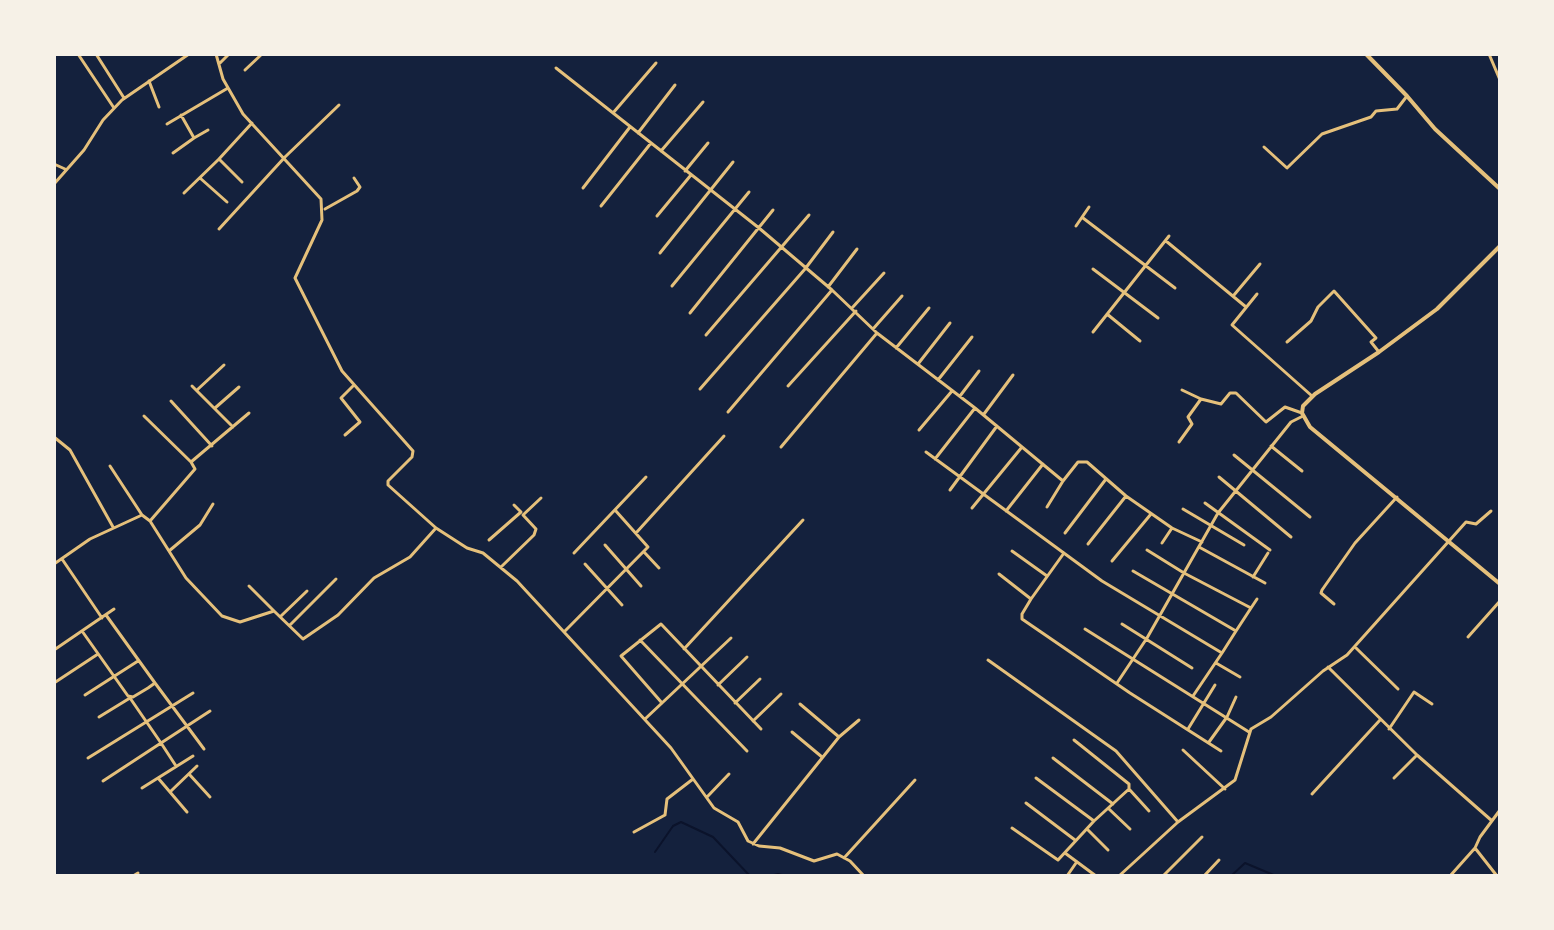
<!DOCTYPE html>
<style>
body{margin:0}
#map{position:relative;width:1554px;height:930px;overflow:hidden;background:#14213d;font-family:Arial,sans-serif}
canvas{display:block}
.frame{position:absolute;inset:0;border:56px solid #f6f1e7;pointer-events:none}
</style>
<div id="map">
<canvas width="1554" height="930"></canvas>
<div class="frame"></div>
</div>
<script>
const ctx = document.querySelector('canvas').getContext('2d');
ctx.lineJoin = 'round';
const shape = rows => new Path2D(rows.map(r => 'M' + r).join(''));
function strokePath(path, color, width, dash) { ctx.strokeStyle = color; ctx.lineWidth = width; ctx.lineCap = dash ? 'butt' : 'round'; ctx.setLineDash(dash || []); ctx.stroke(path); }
strokePath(shape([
 [655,852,673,826,681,822,713,837,750,876],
 [770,876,778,874,786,876],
 [1231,876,1245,863,1276,876]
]), '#0b132b', 2);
strokePath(shape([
 [78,54,114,108],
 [96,54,124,98],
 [216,54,223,79,243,114,321,199,322,220,295,278,342,371,413,451,412,457,388,481,388,485,436,528,467,548,483,553,517,581,671,748,714,808,738,822,748,841,759,846,780,848,814,861,837,854,850,861,864,876],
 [1489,54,1500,80],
 [219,64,229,54],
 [556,68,759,228,832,290,877,333,975,408,1063,481,1078,462,1087,462,1126,496,1172,528,1202,542],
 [245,70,262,54],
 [149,81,159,107],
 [613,113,656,63],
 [167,124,228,88],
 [638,133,675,85],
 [194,138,208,130],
 [1264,147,1287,168,1322,134,1371,117,1376,111,1397,109,1407,96],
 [661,151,703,102],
 [173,153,194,138,181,115],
 [54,164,65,169],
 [685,171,708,143],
 [200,178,227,202],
 [242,182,219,159,252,123],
 [54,184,84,150,103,120,122,100,189,54],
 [583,188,630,127],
 [184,193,219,159],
 [601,206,651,143],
 [325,209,357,191,360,187,354,178],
 [657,216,691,175],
 [1083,218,1175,288],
 [1076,226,1089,207],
 [219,229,285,157,339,105],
 [1166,241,1246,307],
 [660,253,733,162],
 [1093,269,1158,318],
 [672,286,749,192],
 [828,287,857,249],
 [1257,294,1232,325,1312,396],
 [1234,295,1260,264],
 [852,308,884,273],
 [690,313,773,210],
 [1107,314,1140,341],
 [873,329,902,296],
 [1093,332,1169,236],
 [706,335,809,215],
 [1287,342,1311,321,1318,307,1334,291,1376,338,1371,342,1379,352],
 [896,348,929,308],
 [918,364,950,323],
 [938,380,972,337],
 [192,386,233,427],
 [788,386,856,311],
 [700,389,805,269,833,232],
 [197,390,224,365],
 [1182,390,1201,399,1221,404,1230,393,1236,393,1266,422,1285,407,1302,413],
 [960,396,979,371],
 [171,401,212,446],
 [215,408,239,387],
 [728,412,832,290],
 [984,414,1013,375],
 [144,416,191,462,195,469,150,521],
 [919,430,952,391],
 [345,435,360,422,341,398,353,386],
 [54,437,70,450,113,527],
 [1179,442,1192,424,1188,417,1201,399],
 [1271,446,1302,471],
 [781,447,877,333],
 [926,452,1102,581,1222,653,1236,631],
 [1234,455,1310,517],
 [935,459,975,408],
 [191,462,249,413],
 [110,466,142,515],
 [1219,477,1291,537],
 [950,490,997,426],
 [1205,503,1270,550],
 [514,505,521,512],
 [1047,507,1063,481],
 [972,508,1022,447],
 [1183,509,1244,545],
 [1006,511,1043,464],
 [636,533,724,436],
 [1065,533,1106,479],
 [489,540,521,512],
 [1162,543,1172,528],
 [1088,544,1126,496],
 [605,545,641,586],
 [1199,547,1265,583],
 [1147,550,1184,573,1251,608,1257,599],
 [169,551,200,525,213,504],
 [1012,551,1047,576],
 [644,552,659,568],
 [574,553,646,477],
 [1064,553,1031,599,1022,614,1022,619,1130,693,1221,751],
 [62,559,102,618],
 [1112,561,1151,514],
 [54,564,90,539,142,515,150,521,186,578,222,616,240,622,274,611,303,639,338,615,374,578,410,557,436,528],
 [585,564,622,605],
 [501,567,534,535,536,529,523,515,541,498],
 [1133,571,1236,631,1251,608],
 [999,574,1031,599],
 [1253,577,1268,553],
 [249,586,274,611],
 [1334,604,1321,593,1322,590,1355,543,1397,497],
 [281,616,307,591],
 [1122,624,1192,668],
 [290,625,336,579],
 [1085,629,1249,732],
 [82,631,128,696,133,697,148,688,155,683,106,615],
 [564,632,648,547,615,510],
 [1468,637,1500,601],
 [640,640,747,751],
 [1355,647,1398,689],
 [684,649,803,520],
 [54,650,114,609],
 [988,660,1116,751,1178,822],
 [1216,663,1240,677],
 [1328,667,1417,755,1491,820],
 [54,683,98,654],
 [155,683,204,749],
 [1117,683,1147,638,1218,513,1291,422,1303,416],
 [718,685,747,657],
 [85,695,138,661],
 [1193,696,1222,653],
 [662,703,621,656,661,624,761,729],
 [735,703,760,679],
 [800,704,839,737],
 [99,717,130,698,161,743,103,781],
 [645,719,731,638],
 [753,721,781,694],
 [1188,729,1215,685],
 [1389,729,1414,692,1432,704],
 [792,732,822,757],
 [1074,740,1129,784,1129,789,1149,811],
 [1209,742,1227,717,1236,697],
 [1183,750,1225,789],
 [88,758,193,693],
 [1053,758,1113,804],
 [176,766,161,743,210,711],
 [189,774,210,797],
 [158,778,187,812],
 [1036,778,1094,821],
 [1394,778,1417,755],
 [142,788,193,756],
 [171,791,197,766],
 [1312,794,1380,720],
 [707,797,729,774],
 [1026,803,1075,840],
 [1109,809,1130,829],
 [1012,828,1058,860,1094,821,1129,789],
 [1087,829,1108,850],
 [634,832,665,815,667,799,693,779],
 [753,844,839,737,859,720],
 [1475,848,1480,837,1500,810],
 [1065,853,1096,876],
 [844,858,915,780],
 [133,876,138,873],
 [1067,876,1076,863],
 [1119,876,1178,822,1235,780,1251,729,1271,717,1323,671,1347,655,1466,522,1476,524,1491,511],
 [1163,876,1202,837],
 [1204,876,1219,860],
 [1450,876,1475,848,1497,876]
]), '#e5c07b', 3);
strokePath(shape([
 [1366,54,1407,96,1435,129,1500,189],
 [1500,246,1437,309,1379,352,1315,394,1303,406,1302,413,1310,427,1500,584]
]), '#e5c07b', 4);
</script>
